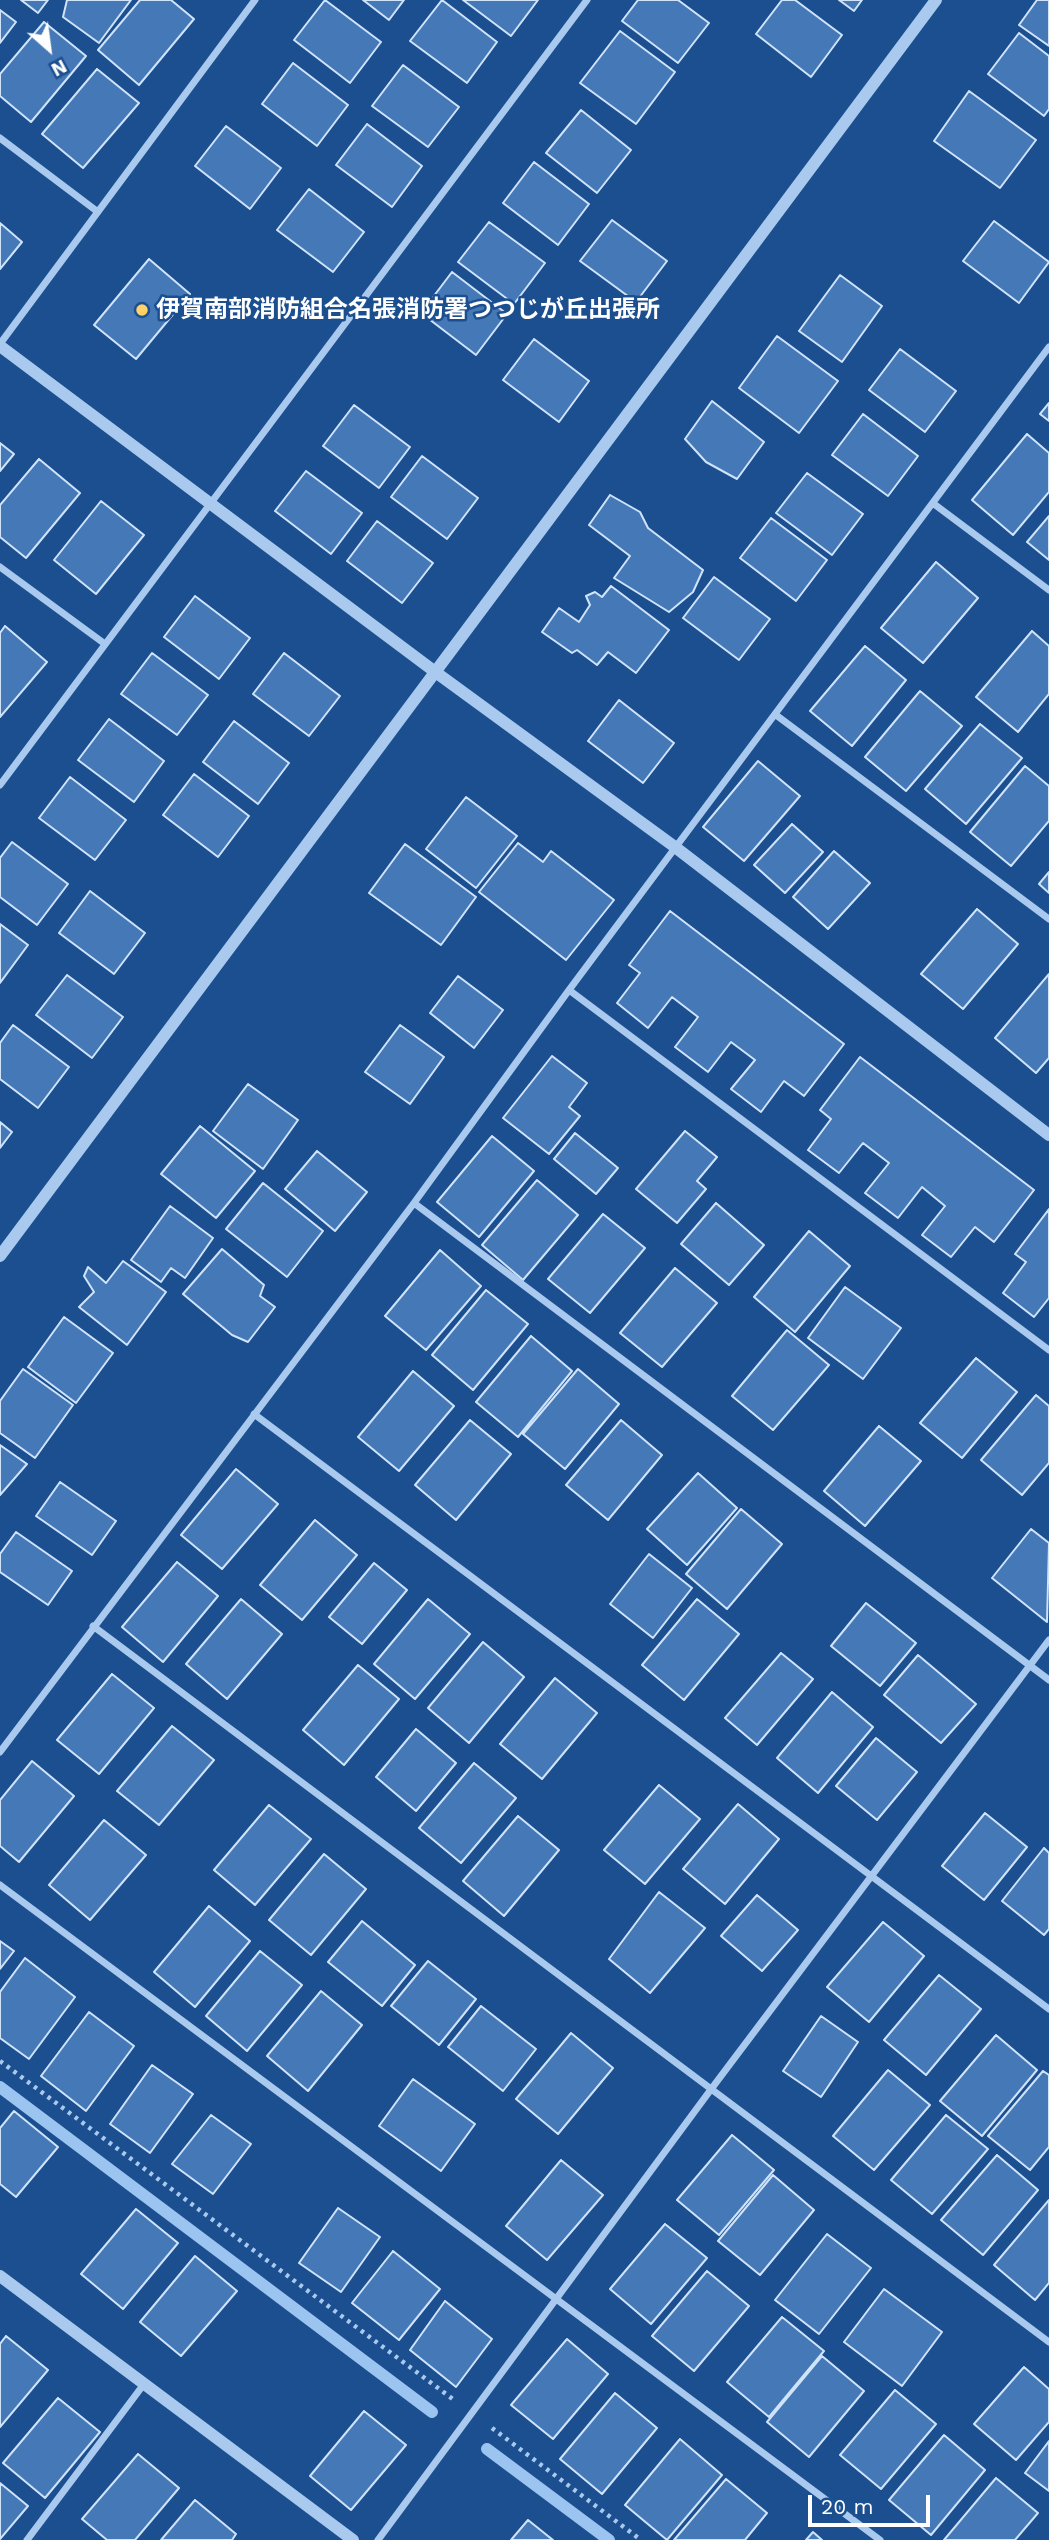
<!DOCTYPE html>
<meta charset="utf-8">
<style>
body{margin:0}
#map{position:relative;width:1049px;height:2540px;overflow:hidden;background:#1b4f8f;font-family:"Work Sans",sans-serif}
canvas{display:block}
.north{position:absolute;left:14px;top:14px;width:70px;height:70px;-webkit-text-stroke:5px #1b4f8f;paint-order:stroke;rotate:152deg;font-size:19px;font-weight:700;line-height:28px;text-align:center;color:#fff}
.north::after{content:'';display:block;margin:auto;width:24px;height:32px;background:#fff;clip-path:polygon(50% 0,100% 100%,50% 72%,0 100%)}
.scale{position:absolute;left:808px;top:2495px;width:122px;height:32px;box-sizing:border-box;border:4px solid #fff;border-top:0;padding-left:9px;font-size:21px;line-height:24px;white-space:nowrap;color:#fff;-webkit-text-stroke:5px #1b4f8f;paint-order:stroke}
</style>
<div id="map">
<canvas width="1049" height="2540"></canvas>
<div class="north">N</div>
<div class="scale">20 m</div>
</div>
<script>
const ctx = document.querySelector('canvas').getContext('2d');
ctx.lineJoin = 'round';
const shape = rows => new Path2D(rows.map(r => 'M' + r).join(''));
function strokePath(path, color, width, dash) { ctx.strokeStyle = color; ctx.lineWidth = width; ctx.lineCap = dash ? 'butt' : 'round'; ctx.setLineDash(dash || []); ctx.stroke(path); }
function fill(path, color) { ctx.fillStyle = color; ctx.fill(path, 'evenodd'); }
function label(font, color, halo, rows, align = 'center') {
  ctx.font = font + ' "Work Sans","Noto Sans JP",sans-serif'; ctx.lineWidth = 5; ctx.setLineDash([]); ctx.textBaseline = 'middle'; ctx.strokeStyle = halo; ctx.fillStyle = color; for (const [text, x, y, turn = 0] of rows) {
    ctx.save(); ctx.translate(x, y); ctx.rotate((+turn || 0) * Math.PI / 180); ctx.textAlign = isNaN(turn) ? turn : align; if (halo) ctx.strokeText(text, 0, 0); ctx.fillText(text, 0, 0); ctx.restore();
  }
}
strokePath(shape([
 [0,2087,432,2412],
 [487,2449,609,2540]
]), '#9cc4f0', 12);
const building = shape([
 [21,0,48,0,38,13,21,0],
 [67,0,131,0,99,43,63,17,67,0],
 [140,0,171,0,194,19,139,85,98,50,140,0],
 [325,0,381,42,350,83,294,40,325,0],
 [363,0,404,0,389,20,363,0],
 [442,0,497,42,467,83,410,41,442,0],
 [463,0,538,0,511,36,463,0],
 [638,0,678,0,709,23,678,63,622,21,638,0],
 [782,0,795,0,842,35,811,77,756,34,782,0],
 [839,0,862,0,854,11,839,0],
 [1037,0,1049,0,1049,46,1019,25,1037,0],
 [0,10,16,22,0,43,0,10],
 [44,22,86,56,31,122,0,96,0,74,44,22],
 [620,31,675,72,636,124,580,83,620,31],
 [1019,33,1049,56,1049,109,1044,116,988,74,1019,33],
 [293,63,348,105,317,146,262,104,293,63],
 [403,65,459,107,428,147,372,106,403,65],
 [97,69,139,103,83,168,42,134,97,69],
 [969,91,1036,140,1000,188,934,141,969,91],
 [581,110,631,150,597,193,546,153,581,110],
 [367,124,422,166,392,207,336,165,367,124],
 [226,126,281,168,250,209,195,166,226,126],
 [534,162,589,204,558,245,503,203,534,162],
 [309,189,364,232,333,272,277,230,309,189],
 [612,220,667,261,636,302,580,261,612,220],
 [994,221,1049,262,1019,303,963,261,994,221],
 [489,222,545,263,514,304,458,262,489,222],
 [0,223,22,242,0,269,0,223],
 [149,259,190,294,136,359,94,325,149,259],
 [452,272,507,314,476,355,421,313,452,272],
 [840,275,882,306,842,362,799,331,840,275],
 [777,336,838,381,799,433,739,388,777,336],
 [534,339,589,381,559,422,503,380,534,339],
 [900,349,956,391,925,432,869,390,900,349],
 [712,401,764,442,737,479,706,462,685,439,712,401],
 [1049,403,1049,421,1040,414,1049,403],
 [354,405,410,447,379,488,323,446,354,405],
 [863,414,918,456,888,496,832,455,863,414],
 [1027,434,1049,453,1049,492,1013,535,972,500,1027,434],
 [0,443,14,454,0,471,0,443],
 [422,456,478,498,447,539,391,497,422,456],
 [39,459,80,493,26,558,0,537,0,505,39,459],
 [306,471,362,513,331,554,275,511,306,471],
 [807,473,863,514,832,555,776,513,807,473],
 [610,495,640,512,648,528,703,570,693,592,669,612,614,578,630,556,589,525,610,495],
 [101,501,144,535,96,594,54,560,101,501],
 [1049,516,1049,560,1027,542,1049,516],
 [771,518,827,560,796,601,740,558,771,518],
 [377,521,433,563,402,603,347,561,377,521],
 [936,562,978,598,923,663,881,628,936,562],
 [714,577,770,619,739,660,683,618,714,577],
 [611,586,669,630,636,673,608,652,597,665,577,650,572,653,542,632,559,608,579,622,590,605,586,596,595,592,602,597,611,586],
 [195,596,250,638,219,679,164,637,195,596],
 [5,626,47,662,0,717,0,633,5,626],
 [1032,631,1049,646,1049,694,1018,732,976,697,1032,631],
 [865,646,906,680,852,746,810,711,865,646],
 [152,653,208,695,177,735,121,694,152,653],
 [284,653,340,696,309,736,253,694,284,653],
 [920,691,962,726,906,791,865,757,920,691],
 [619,700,674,743,643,783,588,741,619,700],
 [109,719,164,761,134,802,78,760,109,719],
 [234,721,289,763,258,804,203,762,234,721],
 [980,724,1022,758,966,824,925,789,980,724],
 [758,761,800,796,744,861,703,827,758,761],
 [1025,766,1049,786,1049,821,1011,866,970,832,1025,766],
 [194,774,249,816,218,857,163,815,194,774],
 [70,777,126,820,95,860,39,818,70,777],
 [466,797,517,836,476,888,426,849,466,797],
 [792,824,823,852,785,893,754,865,792,824],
 [12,842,68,884,37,925,0,897,0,858,12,842],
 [518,843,543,862,551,851,614,900,566,960,479,892,518,843],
 [405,844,476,897,441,945,369,893,405,844],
 [834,851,870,883,828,929,793,897,834,851],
 [1049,872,1049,893,1039,884,1049,872],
 [90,891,145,933,114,974,59,933,90,891],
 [977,909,1018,944,963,1009,921,974,977,909],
 [670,911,844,1044,804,1096,784,1081,761,1112,731,1089,755,1060,731,1042,708,1072,675,1047,698,1017,672,997,648,1028,617,1003,640,973,629,965,670,911],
 [0,924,28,945,0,983,0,924],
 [1049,974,1049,1058,1036,1073,995,1038,1049,974],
 [67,975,123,1017,92,1058,36,1015,67,975],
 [458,976,503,1010,474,1048,430,1013,458,976],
 [13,1025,69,1067,38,1108,0,1079,0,1043,13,1025],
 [400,1025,444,1057,410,1104,365,1072,400,1025],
 [552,1056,587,1083,569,1107,580,1116,549,1154,503,1118,552,1056],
 [860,1057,1034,1190,994,1242,975,1227,951,1257,922,1235,945,1206,922,1187,898,1218,865,1193,889,1163,863,1143,839,1173,808,1150,831,1119,820,1110,860,1057],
 [248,1084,298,1120,263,1169,213,1131,248,1084],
 [0,1122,12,1132,0,1148,0,1122],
 [200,1126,255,1171,216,1218,161,1174,200,1126],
 [685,1131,717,1157,697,1181,706,1189,677,1223,636,1189,685,1131],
 [575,1133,618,1168,596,1194,554,1159,575,1133],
 [492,1136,534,1171,479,1237,437,1202,492,1136],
 [317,1151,367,1192,335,1231,285,1189,317,1151],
 [537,1180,578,1215,523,1280,482,1245,537,1180],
 [263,1183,323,1231,287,1277,226,1229,263,1183],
 [716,1203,764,1245,729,1285,681,1244,716,1203],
 [170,1206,213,1238,185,1278,171,1268,161,1282,131,1260,170,1206],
 [1049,1209,1049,1298,1034,1317,1003,1293,1026,1262,1015,1254,1049,1209],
 [603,1214,645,1248,590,1313,548,1279,603,1214],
 [809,1231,850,1266,795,1332,754,1297,809,1231],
 [222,1249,264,1285,260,1296,275,1307,248,1342,232,1335,183,1294,222,1249],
 [440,1250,481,1286,426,1350,385,1316,440,1250],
 [123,1261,166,1292,127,1345,79,1307,94,1292,84,1276,88,1267,106,1283,123,1261],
 [675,1268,717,1303,662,1367,620,1333,675,1268],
 [845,1287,901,1328,863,1379,808,1338,845,1287],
 [486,1290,528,1324,473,1390,432,1355,486,1290],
 [64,1317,113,1353,76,1403,28,1367,64,1317],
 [787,1330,829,1365,773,1430,732,1396,787,1330],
 [531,1336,572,1371,518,1437,476,1402,531,1336],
 [976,1358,1017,1392,962,1458,920,1423,976,1358],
 [23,1369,73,1405,35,1458,0,1433,0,1401,23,1369],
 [578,1369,619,1404,565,1469,523,1434,578,1369],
 [413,1371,454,1406,399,1471,358,1437,413,1371],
 [1036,1395,1049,1406,1049,1463,1022,1495,981,1460,1036,1395],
 [470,1420,511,1454,456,1520,415,1485,470,1420],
 [621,1420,662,1455,608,1520,566,1485,621,1420],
 [879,1426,921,1461,865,1526,824,1491,879,1426],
 [0,1445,27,1464,0,1495,0,1445],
 [236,1469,278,1504,222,1569,181,1535,236,1469],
 [698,1473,737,1508,687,1565,647,1529,698,1473],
 [60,1482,116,1521,92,1555,36,1516,60,1482],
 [741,1509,782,1544,727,1609,686,1574,741,1509],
 [315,1520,357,1555,302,1620,260,1585,315,1520],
 [1031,1529,1049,1543,1047,1622,992,1578,1031,1529],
 [16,1532,72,1571,48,1605,0,1572,0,1554,16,1532],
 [649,1554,692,1588,653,1638,610,1604,649,1554],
 [177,1562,218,1596,163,1662,122,1627,177,1562],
 [374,1563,407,1590,362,1644,329,1617,374,1563],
 [241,1599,282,1634,227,1699,186,1664,241,1599],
 [428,1599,470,1634,415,1699,374,1664,428,1599],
 [697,1599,739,1634,684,1700,642,1665,697,1599],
 [866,1603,916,1643,880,1686,831,1646,866,1603],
 [483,1642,524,1677,469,1743,428,1708,483,1642],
 [781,1653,813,1679,757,1745,725,1718,781,1653],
 [918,1655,976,1704,941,1743,884,1695,918,1655],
 [358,1665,399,1699,344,1765,303,1730,358,1665],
 [112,1674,154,1708,99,1774,57,1740,112,1674],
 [555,1678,597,1713,542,1779,500,1744,555,1678],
 [832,1692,873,1727,818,1793,777,1758,832,1692],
 [172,1726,214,1760,159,1825,117,1791,172,1726],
 [416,1729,456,1763,416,1811,376,1777,416,1729],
 [876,1738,917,1772,877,1820,836,1786,876,1738],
 [32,1761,74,1796,19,1862,0,1846,0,1800,32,1761],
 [474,1763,516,1798,461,1863,419,1828,474,1763],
 [659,1785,700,1819,645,1884,604,1850,659,1785],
 [738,1804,779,1839,725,1904,683,1869,738,1804],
 [269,1805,311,1839,255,1905,214,1870,269,1805],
 [985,1813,1027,1847,984,1900,942,1866,985,1813],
 [518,1816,559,1850,504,1916,463,1881,518,1816],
 [104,1820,146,1855,90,1920,49,1885,104,1820],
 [1044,1848,1049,1853,1049,1929,1044,1935,1002,1901,1044,1848],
 [324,1854,366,1889,311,1955,269,1920,324,1854],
 [659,1892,705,1928,650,1993,609,1959,659,1892],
 [757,1895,798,1930,762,1971,721,1936,757,1895],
 [209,1906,250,1941,195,2007,154,1972,209,1906],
 [362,1921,415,1965,382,2006,328,1962,362,1921],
 [883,1922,924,1956,869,2022,827,1987,883,1922],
 [0,1941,14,1951,0,1969,0,1941],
 [260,1951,302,1985,247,2051,206,2016,260,1951],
 [25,1958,75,1997,29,2059,0,2038,0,1992,25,1958],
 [428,1961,476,1999,439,2045,391,2006,428,1961],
 [939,1975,981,2009,926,2075,884,2040,939,1975],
 [321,1991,362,2025,308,2091,267,2056,321,1991],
 [481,2006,536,2049,503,2091,448,2047,481,2006],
 [89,2012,134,2046,86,2111,41,2076,89,2012],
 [821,2016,858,2042,821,2097,783,2071,821,2016],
 [571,2033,613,2068,558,2134,516,2099,571,2033],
 [996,2035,1037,2070,982,2136,940,2101,996,2035],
 [152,2065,193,2094,150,2153,110,2124,152,2065],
 [888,2070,930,2105,874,2170,833,2136,888,2070],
 [1043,2071,1049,2075,1049,2147,1030,2170,988,2136,1043,2071],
 [413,2079,475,2124,441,2171,379,2126,413,2079],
 [14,2111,58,2147,16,2197,0,2184,0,2128,14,2111],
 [211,2115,251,2144,213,2194,172,2164,211,2115],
 [946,2115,988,2149,932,2214,891,2180,946,2115],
 [732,2135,774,2170,719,2235,677,2200,732,2135],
 [997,2155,1038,2190,983,2255,941,2220,997,2155],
 [561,2160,603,2195,547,2260,506,2226,561,2160],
 [773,2175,814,2210,760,2275,718,2241,773,2175],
 [1049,2200,1049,2283,1035,2300,994,2265,1049,2200],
 [338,2208,380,2237,341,2292,299,2263,338,2208],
 [136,2209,178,2243,123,2309,81,2274,136,2209],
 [665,2224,707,2258,651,2324,610,2289,665,2224],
 [827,2234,871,2268,819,2334,775,2300,827,2234],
 [393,2251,440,2289,399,2340,352,2303,393,2251],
 [195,2256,237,2291,181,2356,140,2322,195,2256],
 [707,2271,749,2306,694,2371,652,2336,707,2271],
 [884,2289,942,2332,902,2386,844,2342,884,2289],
 [445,2301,492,2339,456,2387,410,2350,445,2301],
 [782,2317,824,2351,769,2417,727,2382,782,2317],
 [6,2336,48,2370,0,2427,0,2344,6,2336],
 [567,2339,608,2374,553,2439,511,2405,567,2339],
 [822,2356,864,2391,809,2457,767,2422,822,2356],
 [1024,2367,1049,2389,1049,2422,1016,2460,974,2424,1024,2367],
 [895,2390,936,2424,881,2489,840,2455,895,2390],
 [615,2393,657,2428,602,2494,560,2459,615,2393],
 [58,2398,100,2432,45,2498,3,2463,58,2398],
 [364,2411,406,2445,351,2510,310,2476,364,2411],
 [944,2435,985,2470,931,2535,889,2500,944,2435],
 [680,2439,722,2475,667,2540,625,2505,680,2439],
 [1049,2441,1049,2491,1025,2473,1049,2441],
 [138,2454,179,2488,135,2540,107,2540,82,2519,138,2454],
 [996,2478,1038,2513,1015,2540,944,2540,996,2478],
 [726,2479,767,2513,745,2540,674,2540,726,2479],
 [0,2483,28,2506,0,2539,0,2483],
 [195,2500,236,2534,232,2540,161,2540,195,2500],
 [528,2520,553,2540,511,2540,528,2520],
 [813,2532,822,2540,806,2540,813,2532]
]);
fill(building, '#4478b7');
strokePath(building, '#cfe3fa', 2);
strokePath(shape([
 [0,2061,454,2400],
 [492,2428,641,2540]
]), '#a9c9ee', 4.5, [3.5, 5]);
strokePath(shape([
 [0,138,98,212],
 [0,344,255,0],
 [934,504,1049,590],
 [0,567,105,644],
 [776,715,1049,919],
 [0,785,587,0],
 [569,990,1049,1350],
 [414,1203,1049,1680],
 [254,1414,1049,2009],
 [93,1626,1049,2342],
 [0,1752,414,1203,569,990,1049,347],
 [0,1885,880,2540],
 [27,2540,144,2384],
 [378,2540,712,2088,1049,1640]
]), '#a9c9ee', 7);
strokePath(shape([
 [0,346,434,671,675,847,1049,1135],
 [0,1256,936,0],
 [0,2276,353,2540]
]), '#a9c9ee', 12);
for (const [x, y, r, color] of [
 [142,310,7,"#ffd166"]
]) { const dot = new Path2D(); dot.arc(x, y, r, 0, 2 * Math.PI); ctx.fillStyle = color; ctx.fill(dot); strokePath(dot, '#1b4f8f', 2.5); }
label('bold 24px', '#fff', '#1b4f8f', [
 ["伊賀南部消防組合名張消防署つつじが丘出張所",156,310]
], 'left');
</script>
